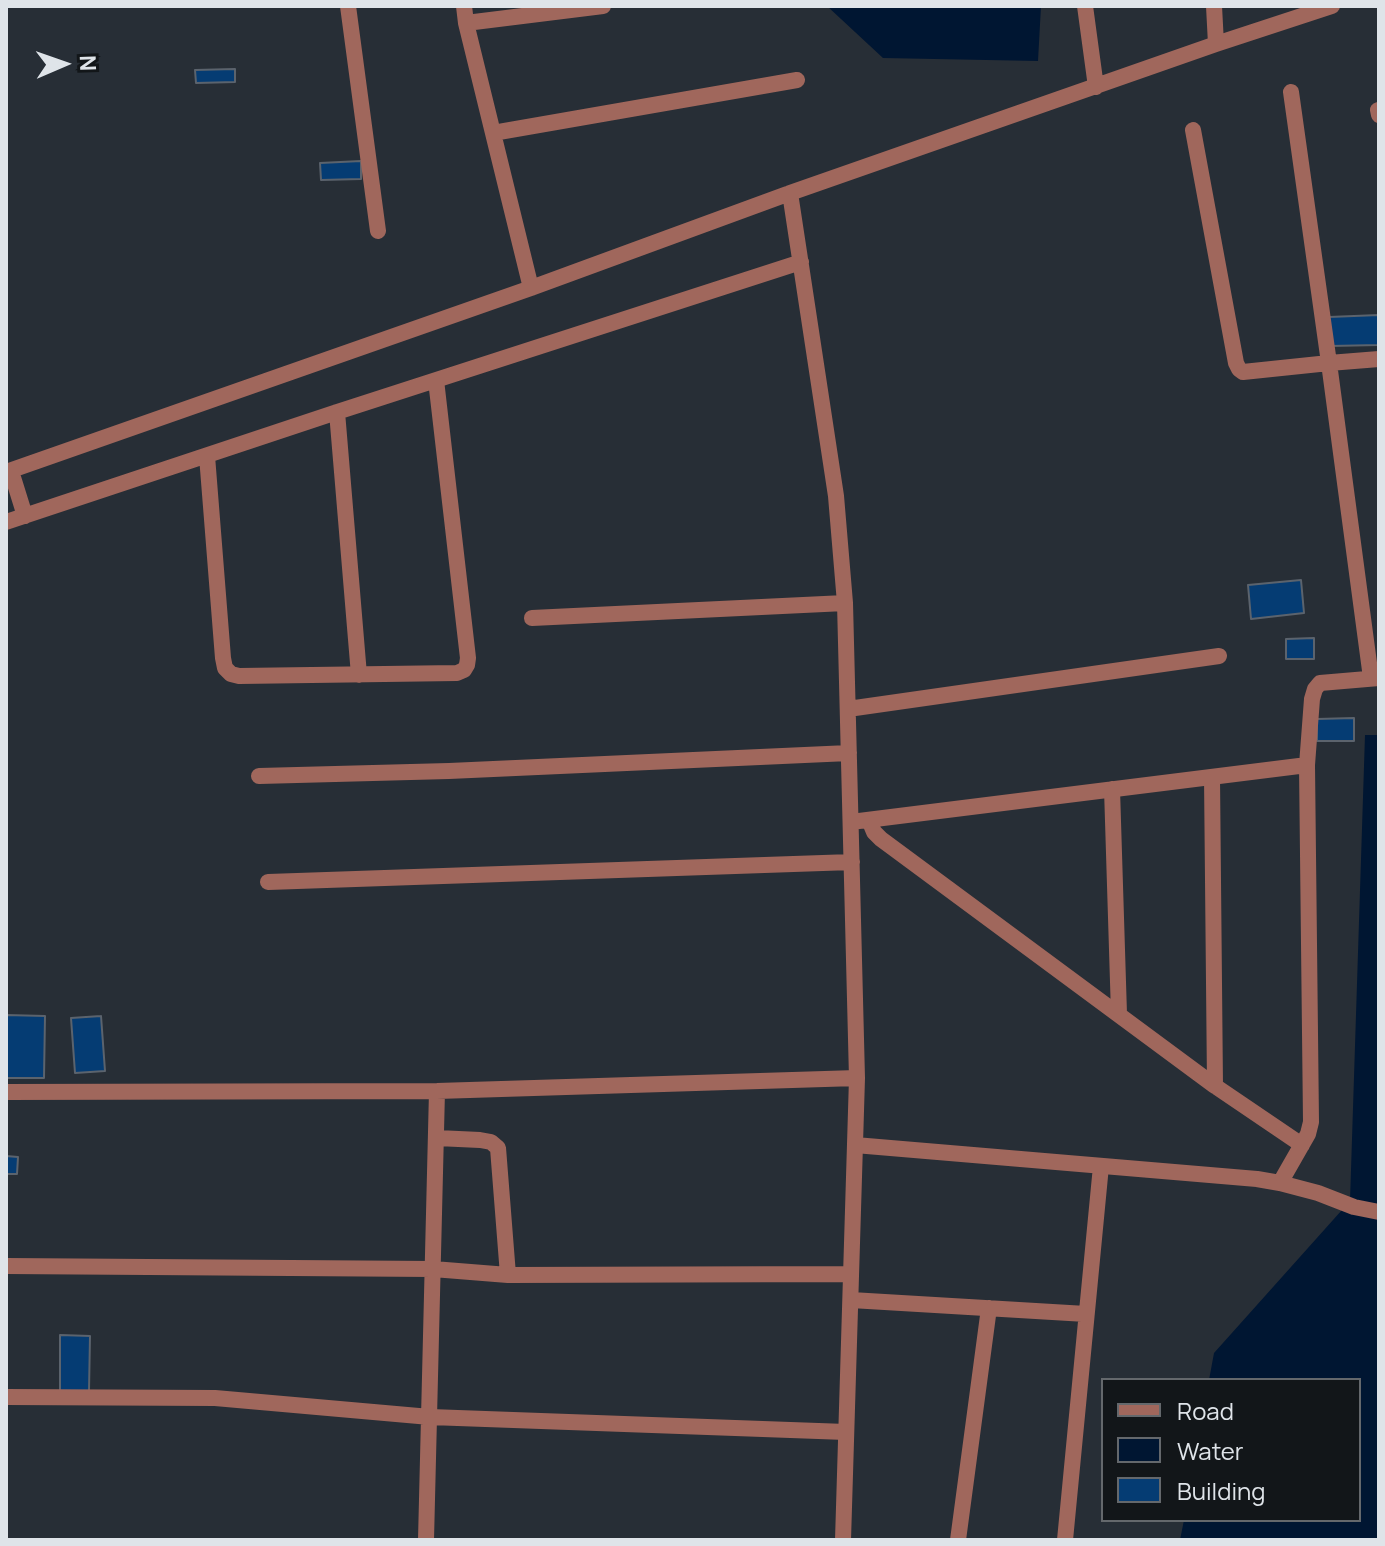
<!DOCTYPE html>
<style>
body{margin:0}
#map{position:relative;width:1385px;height:1546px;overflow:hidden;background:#272e36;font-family:Manrope,sans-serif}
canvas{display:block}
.frame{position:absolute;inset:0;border:8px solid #dfe4e9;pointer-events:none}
.legend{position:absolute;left:1101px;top:1378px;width:260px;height:144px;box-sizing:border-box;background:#121619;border:2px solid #64686c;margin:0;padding:10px 14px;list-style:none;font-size:24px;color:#dfe4e9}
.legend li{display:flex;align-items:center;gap:16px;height:40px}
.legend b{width:40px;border:2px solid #64686c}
.north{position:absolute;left:24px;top:24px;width:80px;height:80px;-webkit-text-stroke:6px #121619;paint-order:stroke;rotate:88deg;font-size:22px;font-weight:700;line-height:32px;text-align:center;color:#dfe4e9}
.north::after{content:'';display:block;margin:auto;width:28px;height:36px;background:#dfe4e9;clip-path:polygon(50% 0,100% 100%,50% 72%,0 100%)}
</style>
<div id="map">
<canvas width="1385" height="1546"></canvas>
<div class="frame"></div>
<ul class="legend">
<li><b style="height:10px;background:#a0675c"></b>Road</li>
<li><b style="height:22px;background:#001632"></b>Water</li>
<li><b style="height:22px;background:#053c73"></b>Building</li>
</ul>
<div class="north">N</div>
</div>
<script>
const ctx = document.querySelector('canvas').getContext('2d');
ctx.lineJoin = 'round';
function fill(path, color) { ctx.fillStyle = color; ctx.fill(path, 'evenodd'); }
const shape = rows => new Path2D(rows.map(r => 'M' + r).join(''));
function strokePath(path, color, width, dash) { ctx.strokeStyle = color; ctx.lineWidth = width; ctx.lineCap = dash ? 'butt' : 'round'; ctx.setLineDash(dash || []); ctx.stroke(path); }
fill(shape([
 [827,6,1041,6,1038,61,883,58],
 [1365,735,1379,735,1379,1540,1180,1540,1184,1520,1359,1520,1359,1380,1209,1380,1214,1353,1350,1201]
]), '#001632');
const building = shape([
 [235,69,235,82,196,83,195,70,235,69],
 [361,161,361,179,321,180,320,163,361,161],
 [1379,315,1379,345,1330,346,1329,317,1379,315],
 [1301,580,1304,613,1251,619,1248,585,1301,580],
 [1314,638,1314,659,1286,659,1286,639,1314,638],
 [1354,718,1354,741,1317,741,1317,719,1354,718],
 [6,1015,45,1016,44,1078,6,1078,6,1015],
 [101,1016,105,1071,75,1073,71,1018,101,1016],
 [6,1156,18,1157,17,1174,6,1174,6,1156],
 [60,1335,90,1336,89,1391,60,1391,60,1335]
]);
fill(building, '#053c73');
strokePath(building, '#5b636d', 2);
strokePath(shape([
 [348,6,378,231],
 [464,6,466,23,531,288],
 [1085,6,1096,87],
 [1214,6,1216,44],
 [466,23,603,6],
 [1378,110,1379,115],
 [1193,130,1236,363,1239,369,1243,372,1329,363,1291,92],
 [493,133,797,80],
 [790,193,836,496,845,603,857,1078,843,1540],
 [337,412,359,675],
 [207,456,223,658,225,668,231,674,239,676,457,673,464,670,467,665,468,658,436,380],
 [11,471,25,516],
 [6,472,531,288,790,193,1216,44,1332,6],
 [6,522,337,412,801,262],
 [532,618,845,603],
 [1371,678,1329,363,1379,359],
 [848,709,1219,656],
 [1307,765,1312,699,1315,689,1320,683,1379,678],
 [259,776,449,771,849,753],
 [1212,777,1215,1086],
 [1112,789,1119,1014],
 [869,820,874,832,881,839,1215,1086,1302,1145],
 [851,822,1307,765,1311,1122,1308,1134,1280,1183],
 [268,882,852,862],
 [6,1092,437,1091,857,1078],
 [437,1138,480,1140,491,1142,498,1148,508,1275],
 [855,1145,1257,1179,1280,1183,1318,1193,1354,1207,1379,1212],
 [6,1266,433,1269,508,1275,851,1274],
 [851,1300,1086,1314],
 [6,1397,215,1398,430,1417,846,1432],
 [426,1540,437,1091],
 [958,1540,989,1308],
 [1065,1540,1101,1166]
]), '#a0675c', 16);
</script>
